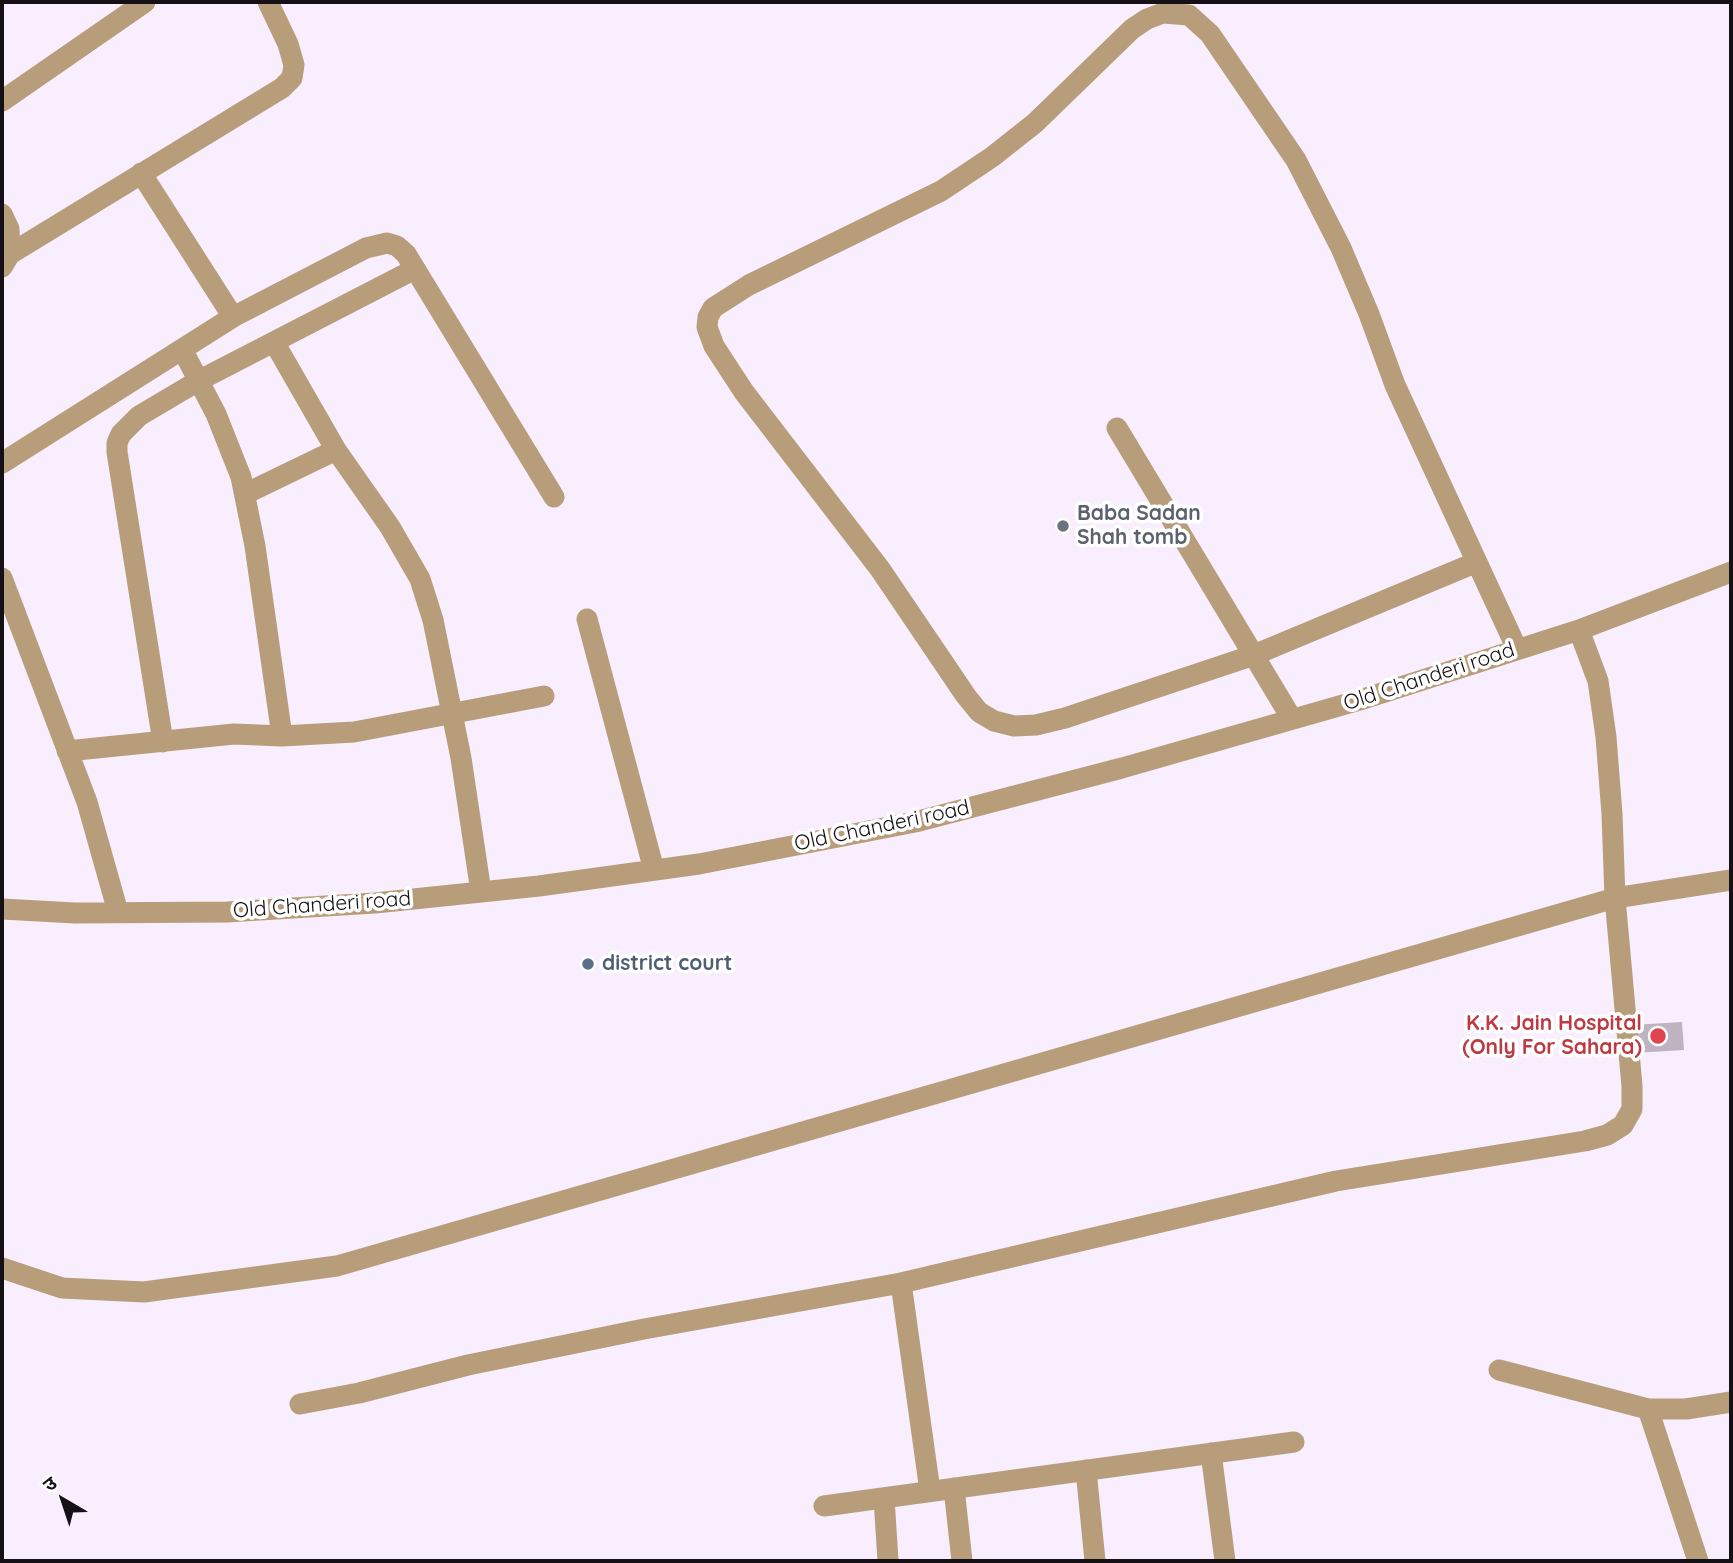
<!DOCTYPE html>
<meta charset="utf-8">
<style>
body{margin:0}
#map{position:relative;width:1733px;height:1563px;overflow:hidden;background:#f8eefd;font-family:Quicksand,"Noto Sans Devanagari",sans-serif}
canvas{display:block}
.frame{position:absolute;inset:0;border:4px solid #141015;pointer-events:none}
.north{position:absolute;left:28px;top:1465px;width:70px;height:70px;-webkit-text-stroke:5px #fff;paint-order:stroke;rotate:321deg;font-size:19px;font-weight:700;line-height:28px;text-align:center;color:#141015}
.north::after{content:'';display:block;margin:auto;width:24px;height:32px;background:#141015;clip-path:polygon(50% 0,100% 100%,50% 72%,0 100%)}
</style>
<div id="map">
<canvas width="1733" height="1563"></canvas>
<div class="frame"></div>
<div class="north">उ</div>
</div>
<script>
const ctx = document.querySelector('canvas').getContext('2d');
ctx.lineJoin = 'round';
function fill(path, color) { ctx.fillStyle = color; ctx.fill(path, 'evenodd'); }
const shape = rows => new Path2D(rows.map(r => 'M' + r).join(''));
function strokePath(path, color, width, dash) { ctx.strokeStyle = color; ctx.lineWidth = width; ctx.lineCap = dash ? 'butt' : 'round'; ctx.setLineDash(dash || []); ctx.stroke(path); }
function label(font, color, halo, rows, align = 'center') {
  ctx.font = font + ' Quicksand,sans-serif'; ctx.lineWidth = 7; ctx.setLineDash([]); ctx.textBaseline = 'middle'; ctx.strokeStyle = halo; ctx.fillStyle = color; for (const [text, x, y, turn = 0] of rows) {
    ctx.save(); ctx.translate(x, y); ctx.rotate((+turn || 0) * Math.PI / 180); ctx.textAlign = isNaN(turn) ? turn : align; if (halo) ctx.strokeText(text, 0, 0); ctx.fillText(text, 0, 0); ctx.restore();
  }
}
fill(shape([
 [1682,1022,1684,1050,1634,1053,1632,1025]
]), '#bdb3c1');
strokePath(shape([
 [2,101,145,2],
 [141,173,233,317],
 [2,214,9,229,10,254,2,267],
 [10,254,282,88,292,78,294,65,288,44,268,2],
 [274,342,336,450,390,527,420,579,433,620,461,758,481,892],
 [182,349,216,414,241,477,255,546,282,736],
 [1117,428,1292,719],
 [2,463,233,317,366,248,387,243,397,246,406,254,554,497],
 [245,494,336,450],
 [1477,562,1254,655,1065,718,1036,725,1014,726,994,721,979,712,966,696,880,569,744,392,714,346,707,327,708,317,713,308,749,285,941,191,992,157,1035,123,1132,29,1147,19,1163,13,1189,15,1210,34,1296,160,1341,248,1369,314,1395,385,1517,649],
 [2,578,87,802,118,912],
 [587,619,654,870],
 [163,742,117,452,117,443,121,434,139,416,198,381,415,269],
 [67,751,234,734,282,736,354,732,544,696],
 [2,909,75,913,227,912,375,903,539,886,699,864,915,822,1122,768,1360,700,1579,630,1731,572],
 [2,1268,62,1288,144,1292,337,1266,1615,898,1731,880],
 [901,1283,930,1491],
 [1499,1370,1648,1409,1686,1409,1731,1402],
 [300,1404,359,1393,468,1365,644,1329,901,1283,1336,1181,1585,1141,1607,1135,1623,1125,1632,1109,1632,1086,1615,898,1612,814,1606,737,1598,681,1579,630],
 [1648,1409,1698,1561],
 [1211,1453,1225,1561],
 [1086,1470,1095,1561],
 [954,1488,962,1561],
 [884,1498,888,1561],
 [824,1506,1294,1442]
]), '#b79d7a', 21);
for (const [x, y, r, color] of [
 [1063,526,7,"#6b7280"],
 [588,964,7,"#5c6f8a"],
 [1658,1036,9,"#e0444e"]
]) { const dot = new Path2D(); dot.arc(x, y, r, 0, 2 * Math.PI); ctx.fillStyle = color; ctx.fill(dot); strokePath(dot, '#fff', 2.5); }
label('bold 21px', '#5b616d', '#fff', [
 ["Baba Sadan",1077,514],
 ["Shah tomb",1077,538]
], 'left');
label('21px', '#141015', '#fff', [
 ["Old Chanderi road",1429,677,-18],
 ["Old Chanderi road",882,826,-12],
 ["Old Chanderi road",322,905,-4]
]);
label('bold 21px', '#4e5e75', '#fff', [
 ["district court",602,964]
], 'left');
label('bold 21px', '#be3a42', '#fff', [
 ["K.K. Jain Hospital",1642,1024],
 ["(Only For Sahara)",1642,1048]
], 'right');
</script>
